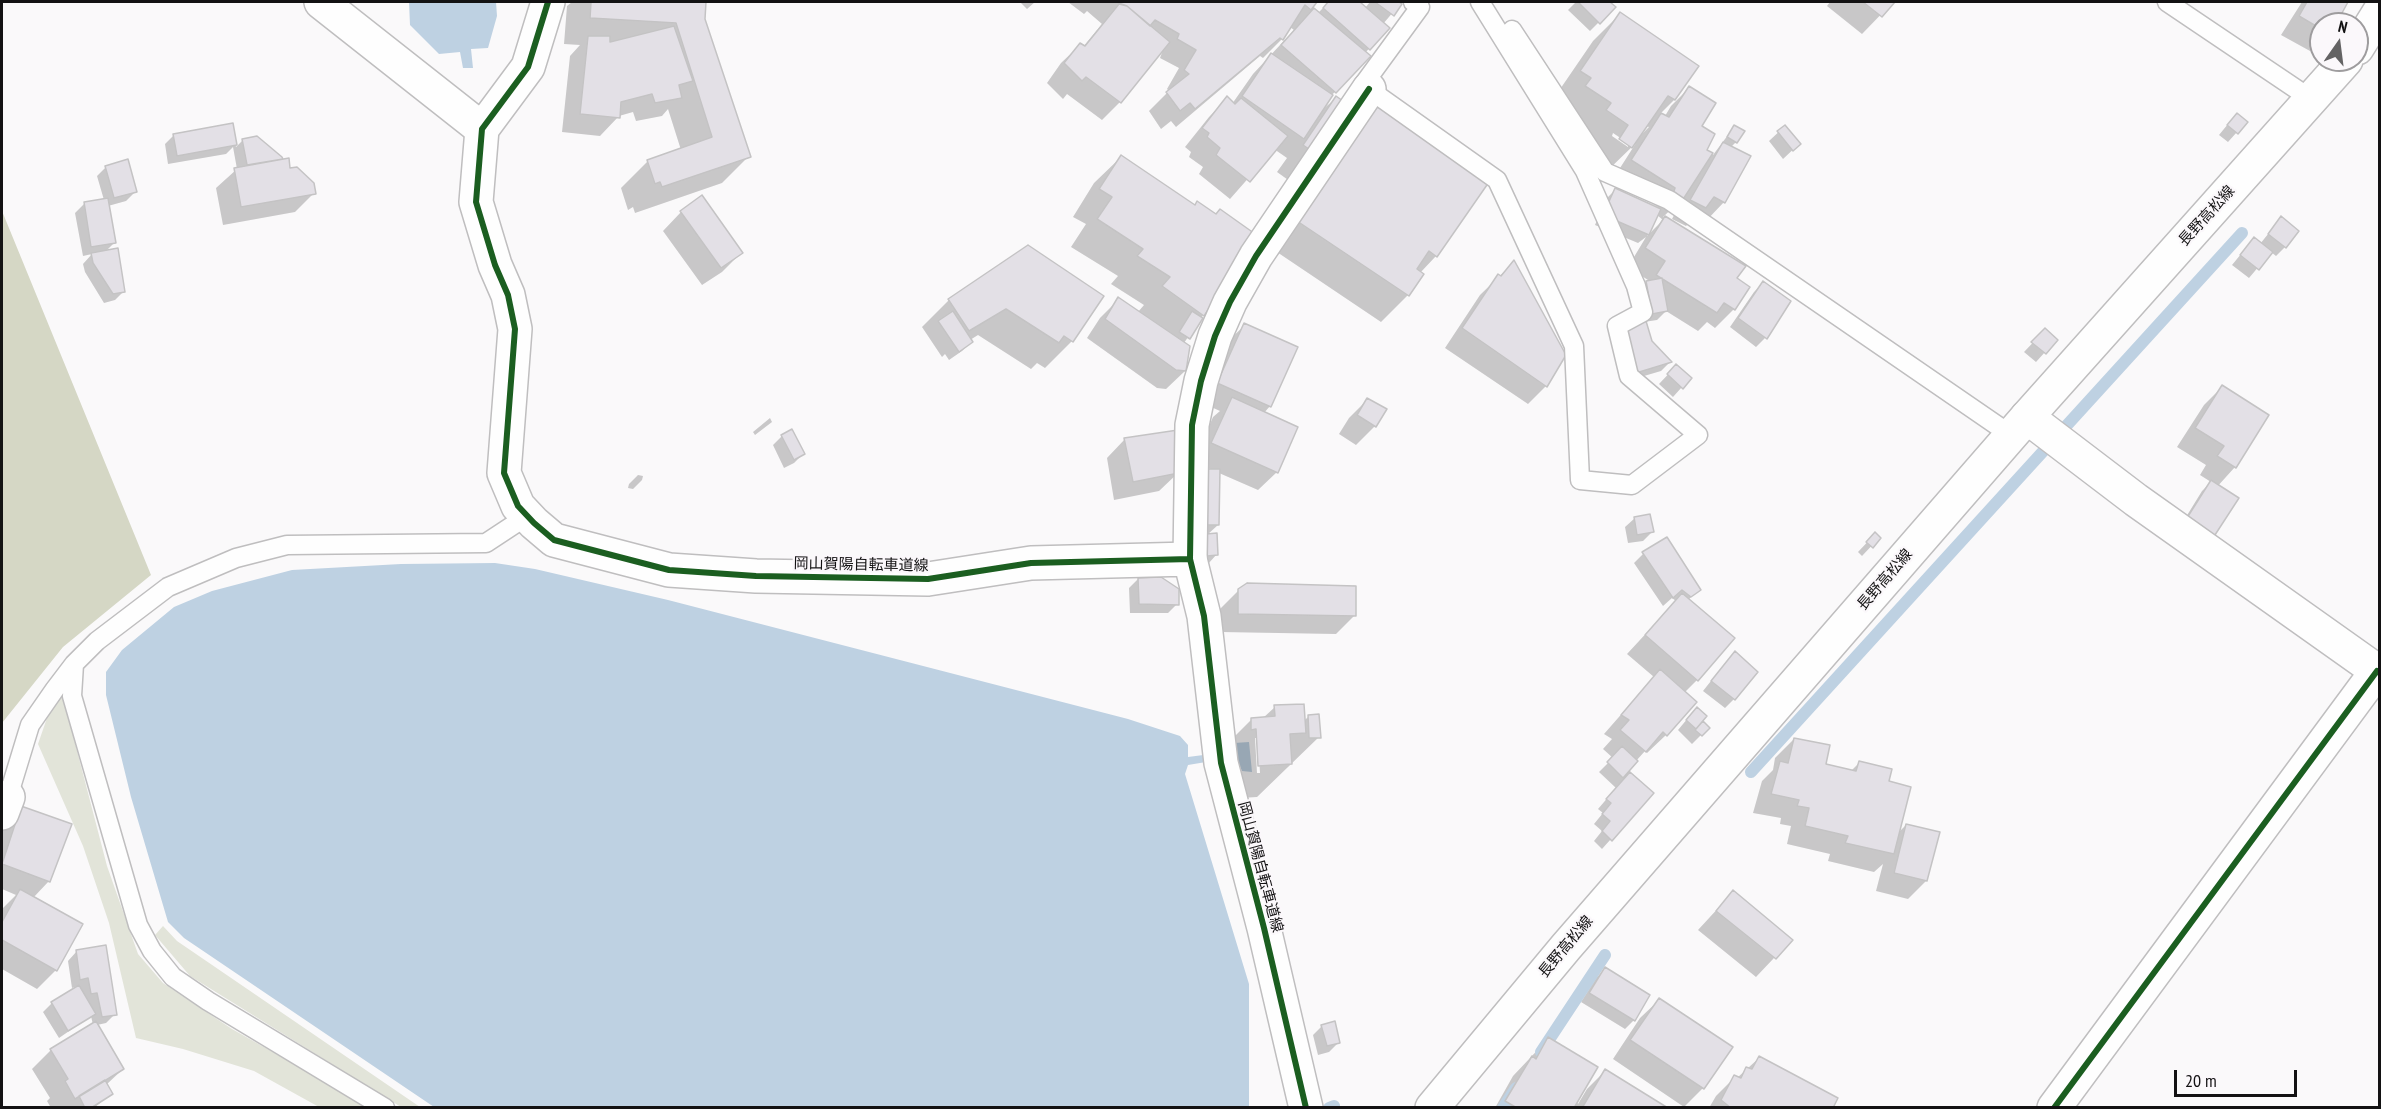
<!DOCTYPE html>
<meta charset="utf-8">
<style>
body{margin:0}
#map{position:relative;width:2381px;height:1109px;overflow:hidden;background:#faf9fa;font-family:"PT Sans Narrow",sans-serif}
canvas{display:block}
.frame{position:absolute;inset:0;border:3px solid #131213;pointer-events:none}
.north{position:absolute;left:2309px;top:12px;width:60px;height:60px;box-sizing:border-box;background:#fbf8fb;border:2px solid #9e9c9e;border-radius:50%;rotate:14deg;font-size:16px;font-weight:700;line-height:24px;text-align:center;color:#131213}
.north::after{content:'';display:block;margin:auto;width:21px;height:27px;background:#646364;clip-path:polygon(50% 0,100% 100%,50% 72%,0 100%)}
.scale{position:absolute;left:2174px;top:1070px;width:123px;height:27px;box-sizing:border-box;border:3px solid #131213;border-top:0;padding-left:8px;font-size:18px;line-height:21px;white-space:nowrap;color:#131213;-webkit-text-stroke:4px #fbf8fb;paint-order:stroke}
</style>
<div id="map">
<canvas width="2381" height="1109"></canvas>
<div class="frame"></div>
<div class="north">N</div>
<div class="scale">20 m</div>
</div>
<script>
const ctx = document.querySelector('canvas').getContext('2d');
ctx.lineJoin = 'round';
function fill(path, color) { ctx.fillStyle = color; ctx.fill(path, 'evenodd'); }
const shape = rows => new Path2D(rows.map(r => 'M' + r).join(''));
function strokePath(path, color, width, dash) { ctx.strokeStyle = color; ctx.lineWidth = width; ctx.lineCap = dash ? 'butt' : 'round'; ctx.setLineDash(dash || []); ctx.stroke(path); }
function label(font, color, halo, rows, align = 'center') {
  ctx.font = font + ' "PT Sans Narrow","Noto Sans JP",sans-serif'; ctx.lineWidth = 4.5; ctx.setLineDash([]); ctx.textBaseline = 'middle'; ctx.strokeStyle = halo; ctx.fillStyle = color; for (const [text, x, y, turn = 0] of rows) {
    ctx.save(); ctx.translate(x, y); ctx.rotate((+turn || 0) * Math.PI / 180); ctx.textAlign = isNaN(turn) ? turn : align; if (halo) ctx.strokeText(text, 0, 0); ctx.fillText(text, 0, 0); ctx.restore();
  }
}
fill(shape([
 [62,693,107,866,138,954,163,983,232,1029,370,1107,319,1107,254,1071,183,1049,136,1038,109,923,83,846,38,744,47,718],
 [163,926,177,941,420,1107,401,1107,190,976,155,935]
]), '#e2e4d9');
fill(shape([
 [2,211,151,575,63,647,2,723]
]), '#d5d7c5');
fill(shape([
 [409,2,496,2,497,16,488,48,471,49,473,68,463,68,460,52,439,54,410,25],
 [495,563,535,569,668,600,1128,719,1180,736,1188,745,1188,757,1234,751,1234,743,1249,742,1252,772,1242,771,1236,757,1188,765,1185,774,1249,984,1249,1107,434,1107,184,938,168,922,131,797,106,695,106,672,122,650,174,607,212,591,292,570,401,564]
]), '#bed1e2');
fill(shape([
 [572,2,705,2,703,20,749,156,722,183,635,213,633,207,628,210,621,188,648,161,681,150,668,109,662,116,636,121,633,112,619,116,600,136,562,132,570,56,580,45,564,44,567,6],
 [1020,2,1035,2,1027,9],
 [1068,2,1315,2,1311,8,1318,13,1329,2,1358,2,1365,8,1370,2,1397,2,1400,4,1383,24,1388,28,1365,53,1369,56,1330,97,1321,111,1336,98,1436,256,1420,273,1422,274,1408,295,1381,322,1268,246,1305,192,1277,172,1287,158,1274,149,1230,199,1199,174,1203,167,1189,157,1191,152,1185,147,1209,117,1227,99,1232,104,1253,74,1294,30,1290,27,1282,39,1263,58,1260,56,1176,127,1171,121,1161,129,1149,111,1169,91,1167,89,1179,68,1160,58,1163,50,1120,102,1102,120,1067,94,1063,99,1047,83,1061,63,1080,45,1083,47,1102,24,1087,11,1084,14],
 [1576,2,1608,2,1614,7,1590,31,1568,10],
 [1830,2,1893,2,1862,34,1827,6],
 [2302,2,2347,2,2334,24,2321,24,2321,41,2310,51,2281,35],
 [1620,14,1697,66,1674,100,1660,114,1665,116,1671,106,1689,88,1705,150,1713,155,1734,127,1736,142,1731,147,1724,202,1706,221,1696,216,1686,226,1672,219,1683,198,1663,217,1744,267,1735,278,1748,287,1734,309,1715,328,1707,322,1698,331,1666,311,1657,320,1644,322,1651,342,1670,362,1661,371,1627,381,1643,323,1637,292,1648,280,1628,267,1646,237,1638,243,1595,225,1606,199,1615,190,1660,211,1661,209,1613,179,1636,143,1604,174,1554,98,1593,41],
 [1646,126,1649,127,1641,135,1640,134],
 [1613,133,1628,143,1628,147,1612,136],
 [1657,215,1663,220,1647,236],
 [2246,122,2228,142,2219,135,2228,124],
 [232,125,236,147,243,140,281,159,278,162,314,193,295,212,223,225,216,188,237,169,233,147,226,154,168,164,165,144,174,135],
 [1784,127,1799,144,1783,159,1769,141],
 [1121,157,1203,315,1184,343,1185,371,1166,389,1157,388,1087,338,1100,318,1119,299,1138,312,1144,305,1111,284,1118,276,1071,247,1086,224,1073,217,1094,183],
 [106,167,135,192,126,201,108,206,114,243,105,252,124,291,115,300,104,303,85,272,83,264,92,254,83,256,75,213,84,204,104,200,97,176],
 [681,212,741,253,722,272,702,285,663,231],
 [2281,218,2285,247,2276,256,2271,252,2249,278,2232,265,2246,248,2260,244],
 [1028,247,1072,341,1045,368,1037,363,1031,369,978,335,970,340,971,342,962,351,949,360,945,354,942,357,922,327,949,300],
 [1514,262,1546,386,1528,404,1445,348,1480,295],
 [1763,283,1765,338,1756,347,1730,327,1754,292],
 [1245,325,1270,406,1264,413,1277,472,1258,490,1219,473,1218,525,1207,535,1217,554,1208,564,1198,564,1213,470,1194,462,1213,417,1220,411,1200,402,1226,343],
 [2045,330,2056,340,2036,362,2024,352],
 [1676,366,1690,378,1673,397,1659,384],
 [2222,387,2235,467,2178,530,2202,491,2211,482,2200,475,2206,465,2177,447,2204,405],
 [1367,400,1385,409,1375,426,1356,445,1339,434,1349,418],
 [770,418,772,422,755,435,753,432],
 [782,436,803,454,794,463,784,468,773,445],
 [1125,439,1178,473,1159,491,1114,500,1107,458],
 [638,475,643,476,642,480,633,489,628,488,629,484],
 [1635,518,1652,532,1643,541,1628,543,1625,527],
 [1875,534,1879,538,1862,556,1858,552],
 [1643,554,1699,590,1688,600,1697,680,1684,693,1695,702,1666,735,1647,753,1645,751,1627,771,1652,793,1602,849,1594,841,1602,831,1594,824,1603,813,1598,809,1616,788,1599,772,1613,758,1603,749,1612,739,1604,734,1654,677,1627,654,1676,601,1672,598,1663,606,1634,563],
 [1138,579,1177,604,1168,613,1130,613,1129,588],
 [1239,590,1355,615,1336,634,1220,632,1220,609],
 [1726,662,1734,699,1725,708,1703,691],
 [1275,707,1304,721,1308,717,1319,737,1257,797,1225,799,1218,753,1252,719,1263,718],
 [1255,738,1258,738,1260,773,1257,773],
 [1688,718,1701,721,1708,728,1692,744,1678,730],
 [1794,739,1824,765,1851,771,1859,763,1887,782,1898,833,1906,825,1926,881,1908,899,1876,891,1883,864,1874,872,1828,861,1830,854,1787,844,1791,826,1780,824,1781,818,1753,813,1762,781,1773,770,1775,758],
 [21,808,49,881,33,898,56,970,37,989,2,969,2,909,16,895,2,889,2,830],
 [1733,892,1791,940,1756,977,1698,930],
 [77,951,115,1014,106,1023,97,1025,123,1069,106,1085,111,1094,94,1108,51,1108,47,1101,50,1098,32,1069,51,1050,93,1025,91,1016,59,1038,43,1012,52,1003,78,986,72,988,68,961],
 [1605,969,1634,1020,1625,1029,1581,1002,1596,978],
 [1659,1000,1731,1047,1703,1088,1684,1107,1613,1059,1640,1018],
 [1322,1026,1338,1043,1329,1052,1318,1055,1313,1035],
 [1548,1039,1578,1104,1587,1089,1605,1071,1665,1108,1495,1108,1513,1076],
 [1759,1058,1832,1108,1709,1108,1716,1096,1735,1077,1737,1078]
]), '#0003');
strokePath(shape([
 [1751,772,2242,233],
 [1541,1052,1605,955],
 [1329,1108,1334,1106],
 [1503,1108,1516,1088]
]), '#bed1e2', 12);
const building = shape([
 [591,2,706,2,705,19,751,157,662,187,660,182,655,184,647,160,712,137,676,23,590,18,591,2],
 [1116,2,1317,2,1311,10,1305,5,1283,40,1280,38,1195,109,1190,103,1180,111,1166,92,1189,74,1184,70,1196,50,1177,39,1179,34,1155,20,1150,26,1127,6,1116,2],
 [1328,2,1360,2,1390,28,1370,50,1323,8,1328,2],
 [1375,2,1399,2,1402,4,1394,16,1375,2],
 [1578,2,1610,2,1616,7,1600,24,1578,2],
 [1863,2,1895,2,1882,17,1863,2],
 [2307,2,2348,2,2336,24,2321,24,2321,29,2299,16,2307,2],
 [1119,4,1127,6,1170,42,1121,103,1086,77,1082,81,1064,63,1080,43,1085,46,1119,4],
 [1314,8,1371,56,1336,93,1281,45,1314,8],
 [1620,12,1699,66,1675,100,1668,96,1632,148,1619,139,1628,125,1606,110,1611,103,1585,86,1591,78,1580,71,1620,12],
 [674,26,693,81,679,85,682,98,655,103,652,94,621,102,620,118,580,114,588,36,610,36,610,42,674,26],
 [1271,53,1333,95,1304,139,1242,96,1271,53],
 [1689,86,1716,103,1702,126,1715,134,1707,150,1713,153,1682,201,1673,194,1675,188,1631,160,1661,113,1669,117,1689,86],
 [1361,95,1489,182,1437,257,1429,251,1417,269,1424,274,1409,296,1294,219,1331,164,1303,145,1336,96,1343,101,1361,95],
 [1227,96,1235,104,1241,98,1288,136,1250,182,1216,155,1220,148,1207,137,1209,133,1202,128,1227,96],
 [2237,113,2248,122,2238,134,2227,125,2237,113],
 [233,123,237,145,177,156,173,134,233,123],
 [1734,125,1745,131,1737,143,1727,137,1734,125],
 [1785,125,1801,144,1793,151,1777,131,1785,125],
 [257,136,282,157,283,159,247,165,242,139,257,136],
 [1723,142,1751,156,1725,203,1714,197,1706,208,1690,200,1723,142],
 [1121,155,1195,205,1197,201,1216,214,1220,209,1258,236,1204,316,1162,286,1170,277,1137,256,1143,249,1097,219,1112,197,1099,189,1121,155],
 [289,158,290,168,297,167,314,183,316,194,241,207,234,168,289,158],
 [128,159,137,192,114,198,105,166,128,159],
 [1615,188,1661,209,1649,235,1603,215,1615,188],
 [702,195,743,253,721,268,680,211,702,195],
 [108,198,116,243,91,247,84,202,108,198],
 [1665,216,1746,266,1737,278,1750,287,1735,310,1724,303,1717,313,1656,275,1665,261,1645,248,1665,216],
 [2281,216,2299,231,2286,248,2268,234,2281,216],
 [2254,237,2273,252,2259,270,2240,255,2254,237],
 [1028,245,1104,296,1073,342,1064,336,1059,343,1006,309,969,331,948,299,1028,245],
 [118,248,125,292,113,294,93,263,91,253,118,248],
 [1514,260,1566,355,1547,387,1462,328,1498,274,1501,276,1514,260],
 [1662,278,1668,311,1652,314,1646,281,1662,278],
 [1763,281,1791,301,1767,339,1738,318,1763,281],
 [1118,297,1190,346,1186,371,1176,370,1105,319,1118,297],
 [953,311,973,342,959,352,938,321,953,311],
 [1192,311,1203,318,1190,339,1179,332,1192,311],
 [1646,321,1652,341,1672,362,1636,373,1622,330,1646,321],
 [1244,323,1298,347,1271,407,1217,383,1244,323],
 [2045,328,2058,340,2046,354,2031,342,2045,328],
 [1676,364,1692,378,1683,389,1667,374,1676,364],
 [2222,385,2269,415,2236,468,2217,456,2224,446,2195,428,2222,385],
 [1232,397,1298,427,1278,473,1211,443,1232,397],
 [1367,398,1387,409,1376,427,1357,415,1367,398],
 [792,429,805,454,794,460,781,435,792,429],
 [1178,430,1179,473,1133,482,1124,438,1178,430],
 [1204,469,1220,469,1219,525,1204,525,1204,469],
 [2211,480,2239,498,2213,538,2185,521,2211,480],
 [1650,514,1654,532,1637,535,1634,517,1650,514],
 [1875,532,1881,538,1873,548,1866,542,1875,532],
 [1217,533,1218,555,1207,556,1206,534,1217,533],
 [1667,537,1701,590,1691,597,1682,590,1673,598,1642,552,1667,537],
 [1161,577,1179,589,1179,605,1139,604,1138,578,1161,577],
 [1247,583,1356,586,1356,616,1238,614,1238,589,1247,583],
 [1682,593,1735,638,1698,681,1645,635,1682,593],
 [1735,651,1758,672,1735,700,1711,681,1735,651],
 [1660,669,1697,702,1667,736,1663,732,1646,752,1620,730,1629,720,1621,715,1660,669],
 [1304,704,1306,733,1290,734,1292,764,1258,766,1256,729,1251,730,1251,718,1275,716,1274,705,1304,704],
 [1697,707,1707,716,1696,729,1686,720,1697,707],
 [1319,714,1321,738,1309,738,1308,715,1319,714],
 [1703,721,1710,728,1702,736,1695,730,1703,721],
 [1794,738,1830,745,1826,764,1856,771,1859,761,1892,769,1889,781,1911,787,1894,854,1845,843,1848,836,1805,826,1809,808,1797,806,1799,800,1771,794,1780,761,1788,763,1794,738],
 [1622,746,1638,761,1623,778,1607,762,1622,746],
 [1630,772,1654,793,1612,841,1602,831,1610,821,1602,814,1611,803,1606,799,1630,772],
 [21,806,72,824,50,882,2,864,21,806],
 [1906,824,1940,832,1927,881,1894,873,1906,824],
 [20,889,83,924,57,971,2,940,2,922,20,889],
 [1733,890,1793,940,1776,959,1716,911,1733,890],
 [106,945,117,1015,102,1017,97,993,91,994,88,978,80,980,76,950,106,945],
 [1605,967,1650,995,1635,1021,1589,993,1605,967],
 [79,985,96,1014,68,1031,51,1002,79,985],
 [1659,998,1733,1047,1704,1089,1630,1040,1659,998],
 [96,1021,124,1069,75,1099,65,1081,68,1079,50,1049,96,1021],
 [1335,1021,1340,1043,1327,1046,1321,1025,1335,1021],
 [1548,1037,1598,1067,1574,1108,1517,1108,1505,1101,1532,1056,1536,1059,1548,1037],
 [1759,1056,1838,1098,1833,1108,1731,1108,1721,1100,1734,1075,1741,1078,1746,1067,1752,1069,1759,1056],
 [1605,1069,1668,1108,1582,1108,1605,1069],
 [105,1080,113,1094,91,1108,85,1108,79,1096,105,1080]
]);
fill(building, '#e3e0e6');
strokePath(building, '#c4c3c4', 1.5);
const lane = shape([
 [1413,2,1420,7,1363,85,1497,180,1574,346,1580,480,1632,485,1698,435,1629,376,1617,326,1643,312,1636,286,1585,171,1480,2],
 [2167,2,2311,99],
 [1512,30,1605,172,1669,200,2011,435],
 [74,664,72,696,138,925,152,951,173,977,208,1001,385,1108],
 [8,797,30,725,55,689,74,664,97,641,168,587,236,558,287,545,486,543,527,516]
]);
const street = shape([
 [321,2,482,129],
 [2027,417,2136,500,2380,673],
 [1190,559,1192,425,1201,381,1215,336,1230,302,1256,256,1369,89],
 [2,813,8,797],
 [2054,1108,2377,671]
]);
const secondary = shape([
 [548,2,528,67,482,129,476,202,495,265,508,295,515,329,504,473,518,506,534,523,554,540,669,570,756,576,928,579,1031,563,1190,559,1204,616,1221,763,1264,928,1306,1108],
 [2357,48,2380,11],
 [1432,1108,1566,947,2027,417,2346,60]
]);
strokePath(lane, '#bfbebf', 21);
strokePath(street, '#bfbebf', 36);
strokePath(secondary, '#bfbebf', 36);
strokePath(lane, '#fefefe', 18);
strokePath(street, '#fefefe', 33);
strokePath(secondary, '#fefefe', 33);
strokePath(shape([
 [548,2,528,67,482,129,476,202,495,265,508,295,515,329,504,473,518,506,534,523,554,540,669,570,756,576,928,579,1031,563,1190,559,1204,616,1221,763,1264,928,1306,1108],
 [1190,559,1192,425,1201,381,1215,336,1230,302,1256,256,1369,89],
 [2054,1108,2377,671,2380,673]
]), '#1b5e20', 6);
label('15px', '#131213', '#fbf8fb', [
 ["長野高松線",2207,216,-48],
 ["岡山賀陽自転車道線",861,565,1],
 ["長野高松線",1885,580,-49],
 ["岡山賀陽自転車道線",1260,867,75],
 ["長野高松線",1566,947,-50]
]);
</script>
